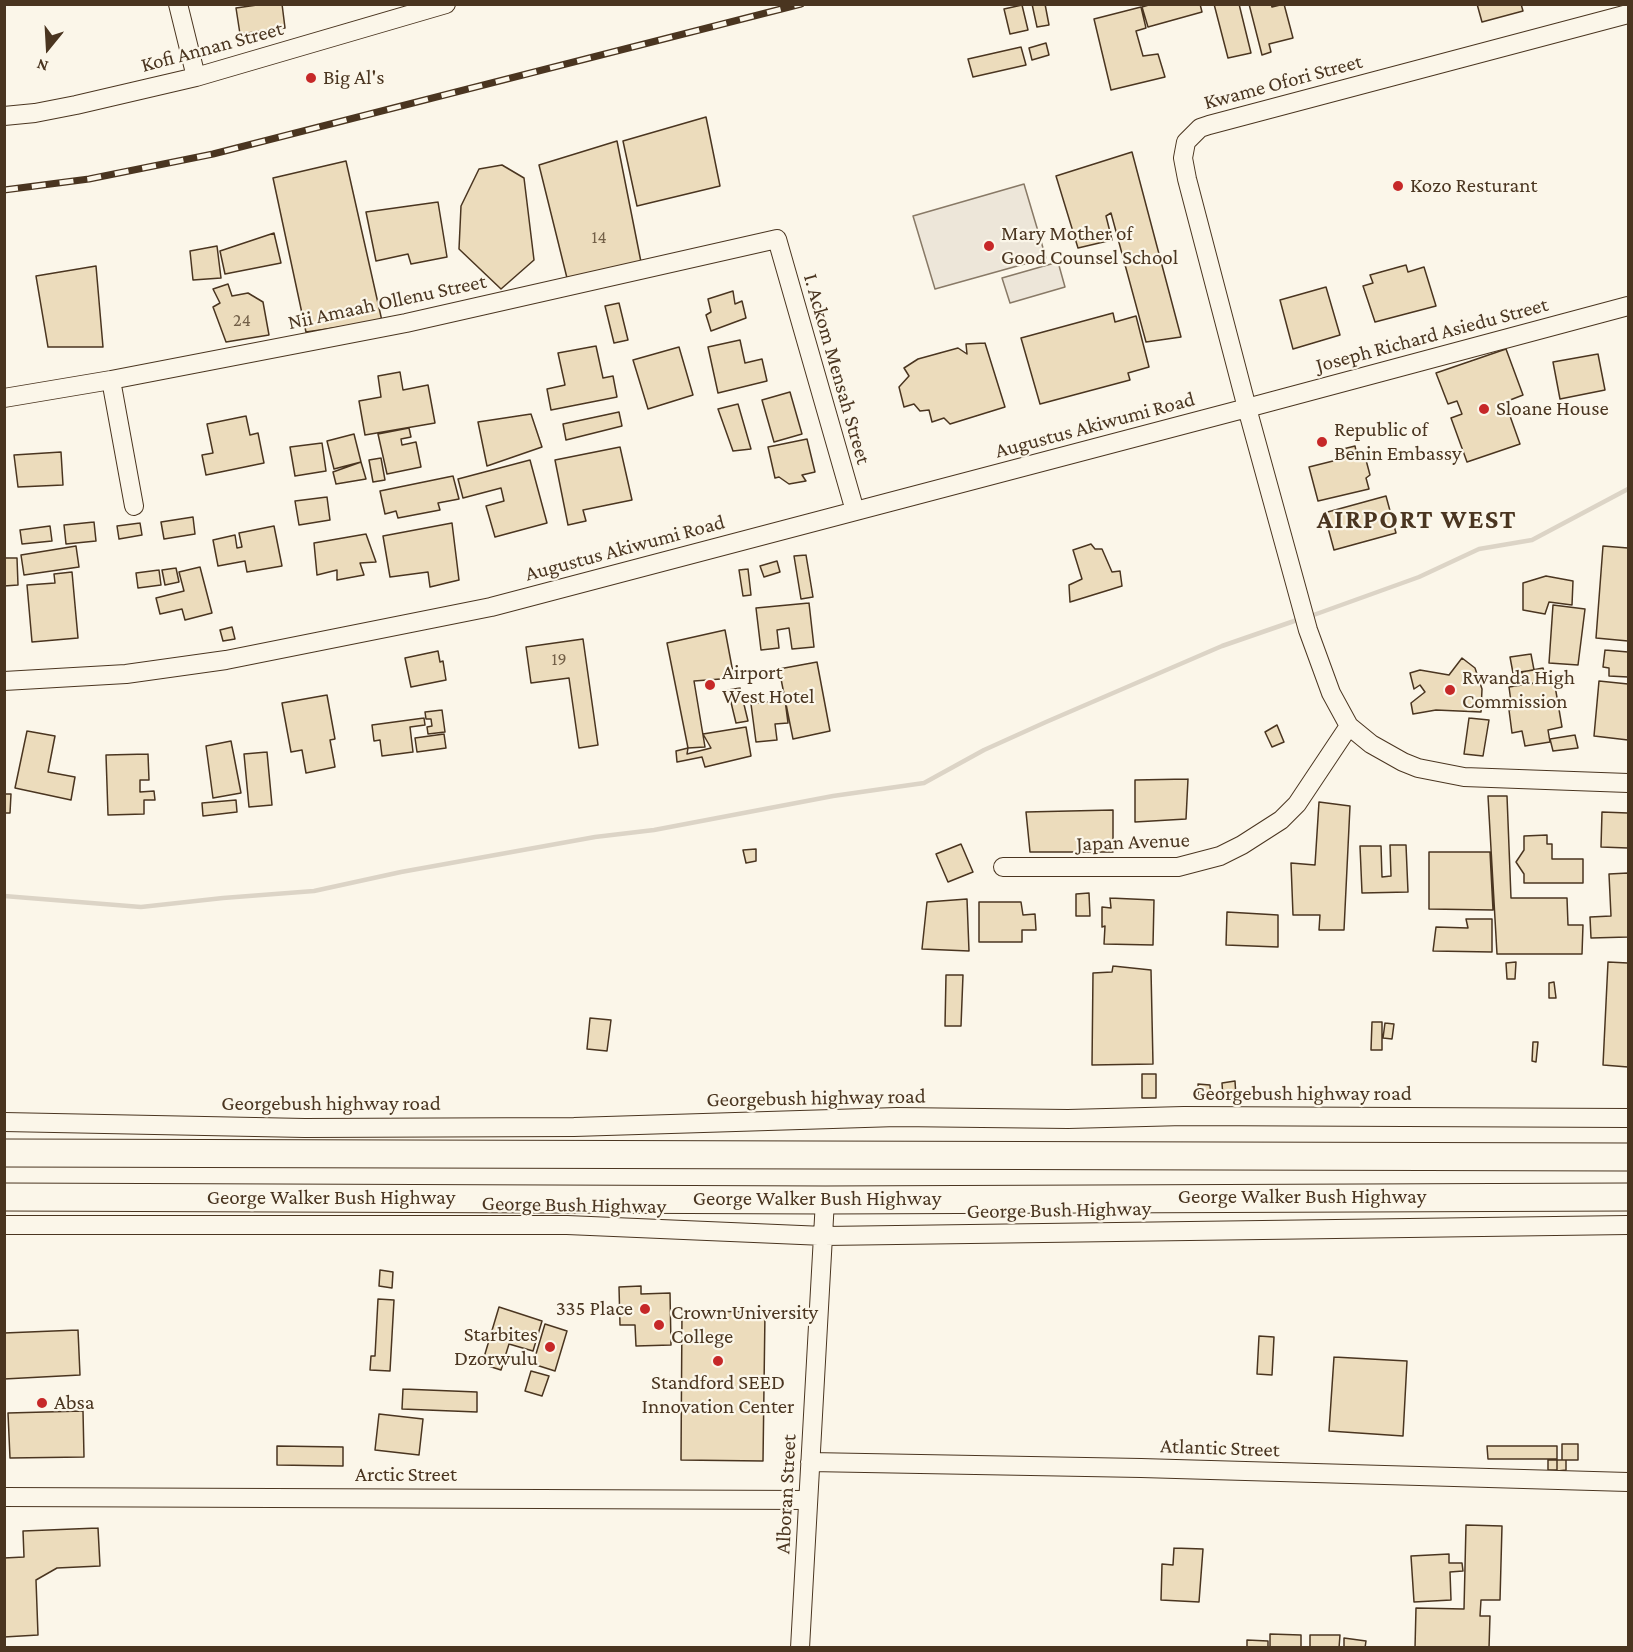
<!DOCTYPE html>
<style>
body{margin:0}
#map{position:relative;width:1633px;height:1652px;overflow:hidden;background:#fbf6e9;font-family:"Crimson Pro",serif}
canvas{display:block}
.frame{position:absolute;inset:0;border:6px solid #4a3520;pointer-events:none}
.north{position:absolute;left:18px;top:18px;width:60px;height:60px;-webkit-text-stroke:4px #fbf6e9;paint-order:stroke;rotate:198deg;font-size:16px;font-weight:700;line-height:24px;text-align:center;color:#4a3520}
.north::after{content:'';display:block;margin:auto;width:21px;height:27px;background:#4a3520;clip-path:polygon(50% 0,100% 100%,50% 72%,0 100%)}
</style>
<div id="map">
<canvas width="1633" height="1652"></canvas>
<div class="frame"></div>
<div class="north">N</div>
</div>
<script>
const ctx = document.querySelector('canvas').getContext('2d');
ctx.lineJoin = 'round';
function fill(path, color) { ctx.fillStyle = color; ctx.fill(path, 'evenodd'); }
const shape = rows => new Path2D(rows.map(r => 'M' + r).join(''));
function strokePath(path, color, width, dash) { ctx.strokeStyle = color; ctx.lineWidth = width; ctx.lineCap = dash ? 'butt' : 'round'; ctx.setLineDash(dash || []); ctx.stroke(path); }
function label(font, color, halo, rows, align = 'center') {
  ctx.font = font + ' "Crimson Pro",serif'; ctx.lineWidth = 4.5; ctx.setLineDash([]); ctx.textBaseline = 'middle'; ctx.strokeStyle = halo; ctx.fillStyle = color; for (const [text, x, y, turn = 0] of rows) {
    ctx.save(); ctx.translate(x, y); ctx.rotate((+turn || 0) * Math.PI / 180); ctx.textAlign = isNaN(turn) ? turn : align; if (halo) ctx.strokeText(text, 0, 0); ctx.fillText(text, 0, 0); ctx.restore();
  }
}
const green = shape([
 [1024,184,1046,258,935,289,913,216,1024,184],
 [1058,262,1065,287,1010,303,1002,278,1058,262]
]);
fill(green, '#ede6d9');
strokePath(green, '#887966', 1.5);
strokePath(shape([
 [1308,617,1419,577,1479,549,1532,540,1628,489],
 [4,896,141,907,223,898,314,891,401,872,595,837,654,830,833,796,924,783,984,750,1046,722,1222,646,1300,619]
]), '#dcd4c6', 4.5);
const building = shape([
 [264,4,282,4,285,28,240,34,236,8,264,4],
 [1032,4,1045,4,1049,25,1037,27,1032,4],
 [1152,4,1200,4,1202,12,1148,27,1142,7,1152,4],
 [1214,4,1239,4,1251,53,1228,58,1214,4],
 [1249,4,1271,4,1272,7,1284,4,1293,38,1269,44,1271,52,1262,55,1249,4],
 [1477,4,1521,4,1523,11,1482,22,1477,4],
 [1022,5,1028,30,1010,34,1004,9,1022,5],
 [1141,7,1146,28,1136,31,1143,56,1158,54,1165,77,1111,90,1094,19,1141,7],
 [1046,43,1049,55,1032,60,1029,48,1046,43],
 [1021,47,1026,65,973,77,968,59,1021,47],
 [706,117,720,186,637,206,623,141,706,117],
 [617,141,641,262,567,278,539,165,617,141],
 [1132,152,1181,337,1146,342,1111,213,1106,216,1112,240,1078,248,1056,176,1132,152],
 [346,161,382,321,306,332,273,178,346,161],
 [502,165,524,178,534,260,501,289,459,249,461,206,479,169,502,165],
 [438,202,447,257,411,264,408,254,376,261,366,212,438,202],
 [274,233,281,263,225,274,220,251,274,233],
 [217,246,221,278,193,280,190,251,217,246],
 [1406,265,1408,272,1424,267,1436,306,1375,322,1363,286,1373,283,1370,275,1406,265],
 [96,266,103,347,48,347,36,276,96,266],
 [228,284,232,296,248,293,263,302,269,335,226,342,213,307,220,303,213,289,228,284],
 [1326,287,1340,335,1293,349,1280,300,1326,287],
 [733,291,735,304,742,301,746,318,711,331,706,315,711,312,708,299,733,291],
 [619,303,628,340,614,343,605,306,619,303],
 [1113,313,1115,322,1136,316,1149,367,1128,373,1130,380,1040,404,1021,338,1113,313],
 [740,340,745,363,762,359,767,381,718,393,708,347,740,340],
 [985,343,1005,407,950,424,944,418,932,422,929,410,920,411,914,404,904,407,899,387,909,376,904,368,918,359,958,348,967,354,966,344,985,343],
 [596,346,603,378,613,376,617,397,551,410,547,389,565,385,558,353,596,346],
 [679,347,693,395,648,409,633,360,679,347],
 [1506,349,1523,395,1505,402,1520,444,1467,462,1451,418,1462,414,1457,401,1448,404,1436,373,1506,349],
 [1598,354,1605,390,1560,399,1553,362,1598,354],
 [400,372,403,390,428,385,435,423,365,435,359,401,381,397,378,376,400,372],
 [790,392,802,434,774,442,762,400,790,392],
 [738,404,751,449,733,451,718,409,738,404],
 [619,412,622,426,566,440,563,424,619,412],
 [531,414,542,447,487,466,478,422,531,414],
 [246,416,250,435,258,433,264,463,206,475,202,455,213,453,207,424,246,416],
 [409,428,411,437,401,439,402,445,416,442,421,467,387,474,378,434,409,428],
 [354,434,361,462,334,469,327,441,354,434],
 [807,439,815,472,802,475,806,481,789,484,779,477,775,478,768,447,807,439],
 [322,443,326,471,295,476,290,447,322,443],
 [1355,446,1358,461,1366,460,1370,475,1366,478,1369,489,1318,501,1309,467,1341,459,1339,450,1355,446],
 [620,447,632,500,583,510,586,521,568,525,555,460,620,447],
 [61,452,63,485,18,487,14,455,61,452],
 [381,458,385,480,373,482,369,460,381,458],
 [530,460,547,523,495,537,486,506,504,501,501,488,463,498,458,479,530,460],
 [361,462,366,479,336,484,333,472,361,462],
 [453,476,459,499,438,503,440,510,398,518,396,511,385,514,380,491,453,476],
 [1386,496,1396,533,1334,550,1324,513,1386,496],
 [327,497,330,520,299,525,295,501,327,497],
 [193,517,195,534,164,539,161,522,193,517],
 [94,522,96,541,66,544,64,525,94,522],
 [140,523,142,535,119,539,117,526,140,523],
 [452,523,459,580,430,587,428,572,390,577,383,536,452,523],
 [50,526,52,541,22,544,20,530,50,526],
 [274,526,282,566,247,572,245,561,218,566,213,540,235,535,237,548,242,547,239,533,274,526],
 [366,534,376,562,360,563,364,575,337,580,337,570,317,575,314,543,366,534],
 [1091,544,1095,549,1102,549,1112,572,1120,571,1122,586,1070,602,1069,585,1082,579,1073,550,1091,544],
 [76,546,79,567,24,575,21,555,76,546],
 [1603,546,1628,548,1628,641,1596,638,1603,546],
 [806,555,813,597,801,599,794,556,806,555],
 [4,558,17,558,18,585,4,586,4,558],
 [777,561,780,572,764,577,760,566,777,561],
 [200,567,212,613,185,620,182,609,160,614,156,598,184,591,179,572,200,567],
 [176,568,179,582,165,585,162,570,176,568],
 [748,569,751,595,743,596,739,570,748,569],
 [159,570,161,585,138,588,136,573,159,570],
 [72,572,78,638,32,642,27,585,55,583,54,574,72,572],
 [1546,576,1573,581,1572,605,1549,602,1545,614,1523,610,1523,583,1546,576],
 [809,603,814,647,792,649,789,628,777,630,779,648,761,650,756,608,809,603],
 [1553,605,1585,609,1578,665,1549,663,1553,605],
 [232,627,235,639,223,641,220,630,232,627],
 [725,630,734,678,694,681,705,747,688,748,667,643,725,630],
 [583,639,598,745,579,748,569,678,531,683,526,647,583,639],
 [1605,650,1628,652,1628,677,1609,676,1609,668,1603,667,1605,650],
 [438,651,440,662,443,661,446,680,411,687,405,658,438,651],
 [1531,654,1534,670,1513,673,1510,657,1531,654],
 [1462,658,1475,668,1482,689,1481,712,1436,710,1413,714,1411,703,1425,692,1420,685,1414,689,1410,673,1420,670,1449,675,1462,658],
 [817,662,830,731,793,739,779,669,817,662],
 [1543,668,1546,681,1524,685,1522,672,1543,668],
 [1554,680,1562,727,1548,730,1550,742,1525,746,1522,731,1512,733,1509,710,1512,709,1509,687,1554,680],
 [1599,681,1628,684,1628,740,1594,736,1599,681],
 [740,688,748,721,736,723,728,690,740,688],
 [327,695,335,739,330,740,335,767,306,773,302,750,291,752,282,703,327,695],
 [785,700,788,723,775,724,777,740,756,742,751,704,785,700],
 [442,710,445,732,428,734,427,727,432,726,431,719,426,719,425,712,442,710],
 [424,718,425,725,410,727,413,752,382,756,380,740,374,741,372,725,424,718],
 [1469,718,1489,720,1483,756,1464,754,1469,718],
 [1277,725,1284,742,1272,747,1265,732,1277,725],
 [746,727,751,756,705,767,702,757,677,762,676,751,688,748,687,754,711,748,703,734,746,727],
 [27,731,55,736,48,772,75,777,71,800,15,788,27,731],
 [444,734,446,748,417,752,415,738,444,734],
 [1575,735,1578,748,1553,751,1550,739,1575,735],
 [231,741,241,793,213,798,206,746,231,741],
 [267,752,272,805,249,807,244,754,267,752],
 [148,754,149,780,140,780,140,792,154,791,155,800,144,800,144,814,108,815,106,755,148,754],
 [1188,779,1186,819,1135,822,1135,780,1188,779],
 [4,794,11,794,10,813,4,813,4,794],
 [1488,796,1507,796,1511,898,1567,898,1568,925,1583,925,1582,954,1497,954,1488,796],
 [236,800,237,812,203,816,202,803,236,800],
 [1319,802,1350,806,1344,930,1319,930,1320,915,1293,915,1291,863,1315,865,1319,802],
 [1113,810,1113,852,1030,852,1026,812,1113,810],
 [1602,812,1628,813,1628,848,1601,847,1602,812],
 [1547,835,1547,844,1552,844,1552,859,1583,859,1583,883,1524,883,1524,874,1516,862,1524,850,1524,836,1547,835],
 [961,844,973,872,948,882,936,854,961,844],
 [1390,845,1406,845,1408,892,1362,893,1360,846,1381,846,1382,877,1391,876,1390,845],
 [756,849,756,861,746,863,743,850,756,849],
 [1429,852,1490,852,1493,910,1429,909,1429,852],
 [1628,873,1628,937,1591,938,1590,917,1611,916,1609,874,1628,873],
 [1089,893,1090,916,1076,916,1076,894,1089,893],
 [1110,898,1154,900,1153,945,1104,944,1105,926,1102,927,1102,907,1111,908,1110,898],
 [967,899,969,951,922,949,927,902,967,899],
 [979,902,1021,902,1023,915,1035,914,1036,930,1022,930,1022,942,979,942,979,902],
 [1227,912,1278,915,1278,947,1226,945,1227,912],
 [1466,919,1492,919,1492,952,1433,951,1436,927,1468,928,1466,919],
 [1516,962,1515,979,1507,979,1506,963,1516,962],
 [1608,962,1628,963,1628,1067,1603,1065,1608,962],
 [1113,966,1151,970,1153,1064,1092,1065,1093,973,1112,972,1113,966],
 [946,975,963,975,961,1026,945,1026,946,975],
 [1554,982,1556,998,1549,998,1549,983,1554,982],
 [590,1018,611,1020,607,1051,587,1049,590,1018],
 [1372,1022,1382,1022,1382,1050,1371,1050,1372,1022],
 [1385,1023,1394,1024,1392,1039,1383,1038,1385,1023],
 [1533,1042,1538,1042,1536,1062,1532,1061,1533,1042],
 [1142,1074,1156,1074,1156,1098,1142,1098,1142,1074],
 [1235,1081,1236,1097,1223,1098,1222,1083,1235,1081],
 [1198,1084,1210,1085,1211,1097,1199,1097,1198,1084],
 [380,1270,393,1272,392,1288,379,1286,380,1270],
 [641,1286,641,1294,670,1293,671,1345,636,1346,635,1325,620,1325,619,1287,641,1286],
 [378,1299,394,1300,390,1371,370,1370,371,1356,375,1356,378,1299],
 [499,1307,542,1321,533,1351,509,1344,501,1370,482,1364,499,1307],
 [682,1311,765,1312,763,1461,681,1460,682,1311],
 [545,1324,567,1331,555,1371,533,1364,545,1324],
 [78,1330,80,1375,4,1379,4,1333,78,1330],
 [1259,1336,1274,1337,1272,1375,1257,1374,1259,1336],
 [1334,1357,1407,1361,1403,1436,1329,1431,1334,1357],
 [531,1371,549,1376,542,1396,525,1391,531,1371],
 [403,1389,477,1392,477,1412,402,1409,403,1389],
 [83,1411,84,1457,10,1458,8,1413,83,1411],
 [379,1414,423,1419,419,1455,375,1450,379,1414],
 [1562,1444,1578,1444,1578,1460,1562,1460,1562,1444],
 [277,1446,343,1447,343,1466,277,1465,277,1446],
 [1487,1446,1557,1446,1557,1459,1488,1459,1487,1446],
 [1548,1460,1557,1460,1557,1470,1548,1470,1548,1460],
 [1557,1460,1566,1460,1566,1470,1557,1471,1557,1460],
 [1466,1525,1502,1526,1500,1600,1481,1600,1480,1616,1490,1616,1489,1648,1415,1648,1416,1608,1464,1609,1466,1525],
 [98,1528,100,1566,57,1568,36,1580,38,1635,4,1637,4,1558,24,1557,23,1531,98,1528],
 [1174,1548,1203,1549,1199,1602,1161,1600,1162,1564,1173,1565,1174,1548],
 [1449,1554,1449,1563,1462,1563,1463,1571,1450,1572,1451,1600,1414,1602,1411,1556,1449,1554],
 [1270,1634,1301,1635,1301,1648,1270,1648,1270,1634],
 [1310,1635,1340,1635,1339,1648,1310,1648,1310,1635],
 [1344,1638,1366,1641,1365,1648,1344,1648,1344,1638],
 [1247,1640,1268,1641,1268,1648,1247,1648,1247,1640]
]);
fill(building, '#ecdcbc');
strokePath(building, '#4a3520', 1.5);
const minor = shape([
 [178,4,196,77],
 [1628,14,1209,125,1200,128,1186,142,1183,158,1187,179,1247,408,1308,630,1331,693,1349,726,1371,744,1403,762,1418,768,1464,777,1628,783],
 [4,116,35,113,76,105,196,77,446,4],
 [111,380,134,506],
 [4,398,111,380,406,323,777,239,855,511],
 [4,681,126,674,226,660,491,607,1247,408,1628,306],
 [1003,867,1178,867,1220,856,1242,845,1281,820,1297,804,1349,726],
 [4,1122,305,1128,574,1127,897,1117,1068,1119,1184,1116,1628,1118],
 [4,1225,567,1225,824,1236,1628,1225],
 [810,1462,1141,1468,1628,1482],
 [4,1497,808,1500],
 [800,1648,825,1200]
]);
const highway = shape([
 [4,1153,1628,1157],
 [4,1197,825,1200,1628,1197]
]);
strokePath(minor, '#4a3520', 20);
strokePath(highway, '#4a3520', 29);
strokePath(minor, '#fbf6e9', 18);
strokePath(highway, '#fbf6e9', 27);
const rail = shape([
 [4,190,89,179,213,154,801,4]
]);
strokePath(rail, '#4a3520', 7);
strokePath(rail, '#fbf6e9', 4.5, [14]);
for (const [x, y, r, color] of [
 [311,78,6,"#c62828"],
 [1398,186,6,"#c62828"],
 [989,246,6,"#c62828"],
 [1484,409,6,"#c62828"],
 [1322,442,6,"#c62828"],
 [710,685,6,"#c62828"],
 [1450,690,6,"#c62828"],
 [645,1309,6,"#c62828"],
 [659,1325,6,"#c62828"],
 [550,1347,6,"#c62828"],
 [718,1361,6,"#c62828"],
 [42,1403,6,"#c62828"]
]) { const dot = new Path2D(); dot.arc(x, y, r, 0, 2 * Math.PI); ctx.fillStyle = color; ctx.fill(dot); strokePath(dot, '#fbf6e9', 2); }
label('18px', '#725f47', null, [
 ["14",599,237],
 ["24",242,320],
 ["19",559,659]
]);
label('21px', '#4a3520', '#fbf6e9', [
 ["Kofi Annan Street",212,47,-15],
 ["Kwame Ofori Street",1283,82,-15],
 ["Nii Amaah Ollenu Street",387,302,-12],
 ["Joseph Richard Asiedu Street",1432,335,-15],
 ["I. Ackom Mensah Street",837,369,74],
 ["Augustus Akiwumi Road",1095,425,-15],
 ["Augustus Akiwumi Road",625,548,-15],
 ["Japan Avenue",1133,842,-2],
 ["Georgebush highway road",1302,1094],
 ["Georgebush highway road",816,1098,-1],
 ["Georgebush highway road",331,1104],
 ["George Walker Bush Highway",1302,1197],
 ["George Walker Bush Highway",331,1198],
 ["George Walker Bush Highway",817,1199],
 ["George Bush Highway",574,1205,1],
 ["George Bush Highway",1059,1210,-1],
 ["Atlantic Street",1220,1448,2],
 ["Arctic Street",406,1475],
 ["Alboran Street",786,1494,-87]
]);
label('21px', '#4a3520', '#fbf6e9', [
 ["Big Al's",323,78],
 ["Kozo Resturant",1410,186],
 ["Mary Mother of",1001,234],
 ["Good Counsel School",1001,258],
 ["Sloane House",1496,409],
 ["Republic of",1334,430],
 ["Benin Embassy",1334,454],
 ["Airport",722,673],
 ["West Hotel",722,697],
 ["Rwanda High",1462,678],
 ["Commission",1462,702],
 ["335 Place",633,1309,"right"],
 ["Crown University",671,1313],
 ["College",671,1337],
 ["Starbites",538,1335,"right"],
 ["Dzorwulu",538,1359,"right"],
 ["Standford SEED",718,1383,"center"],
 ["Innovation Center",718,1407,"center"],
 ["Absa",54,1403]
], 'left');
ctx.letterSpacing = '1.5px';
label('bold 27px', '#4a3520', '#fbf6e9', [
 ["AIRPORT WEST",1417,520]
]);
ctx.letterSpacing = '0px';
</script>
